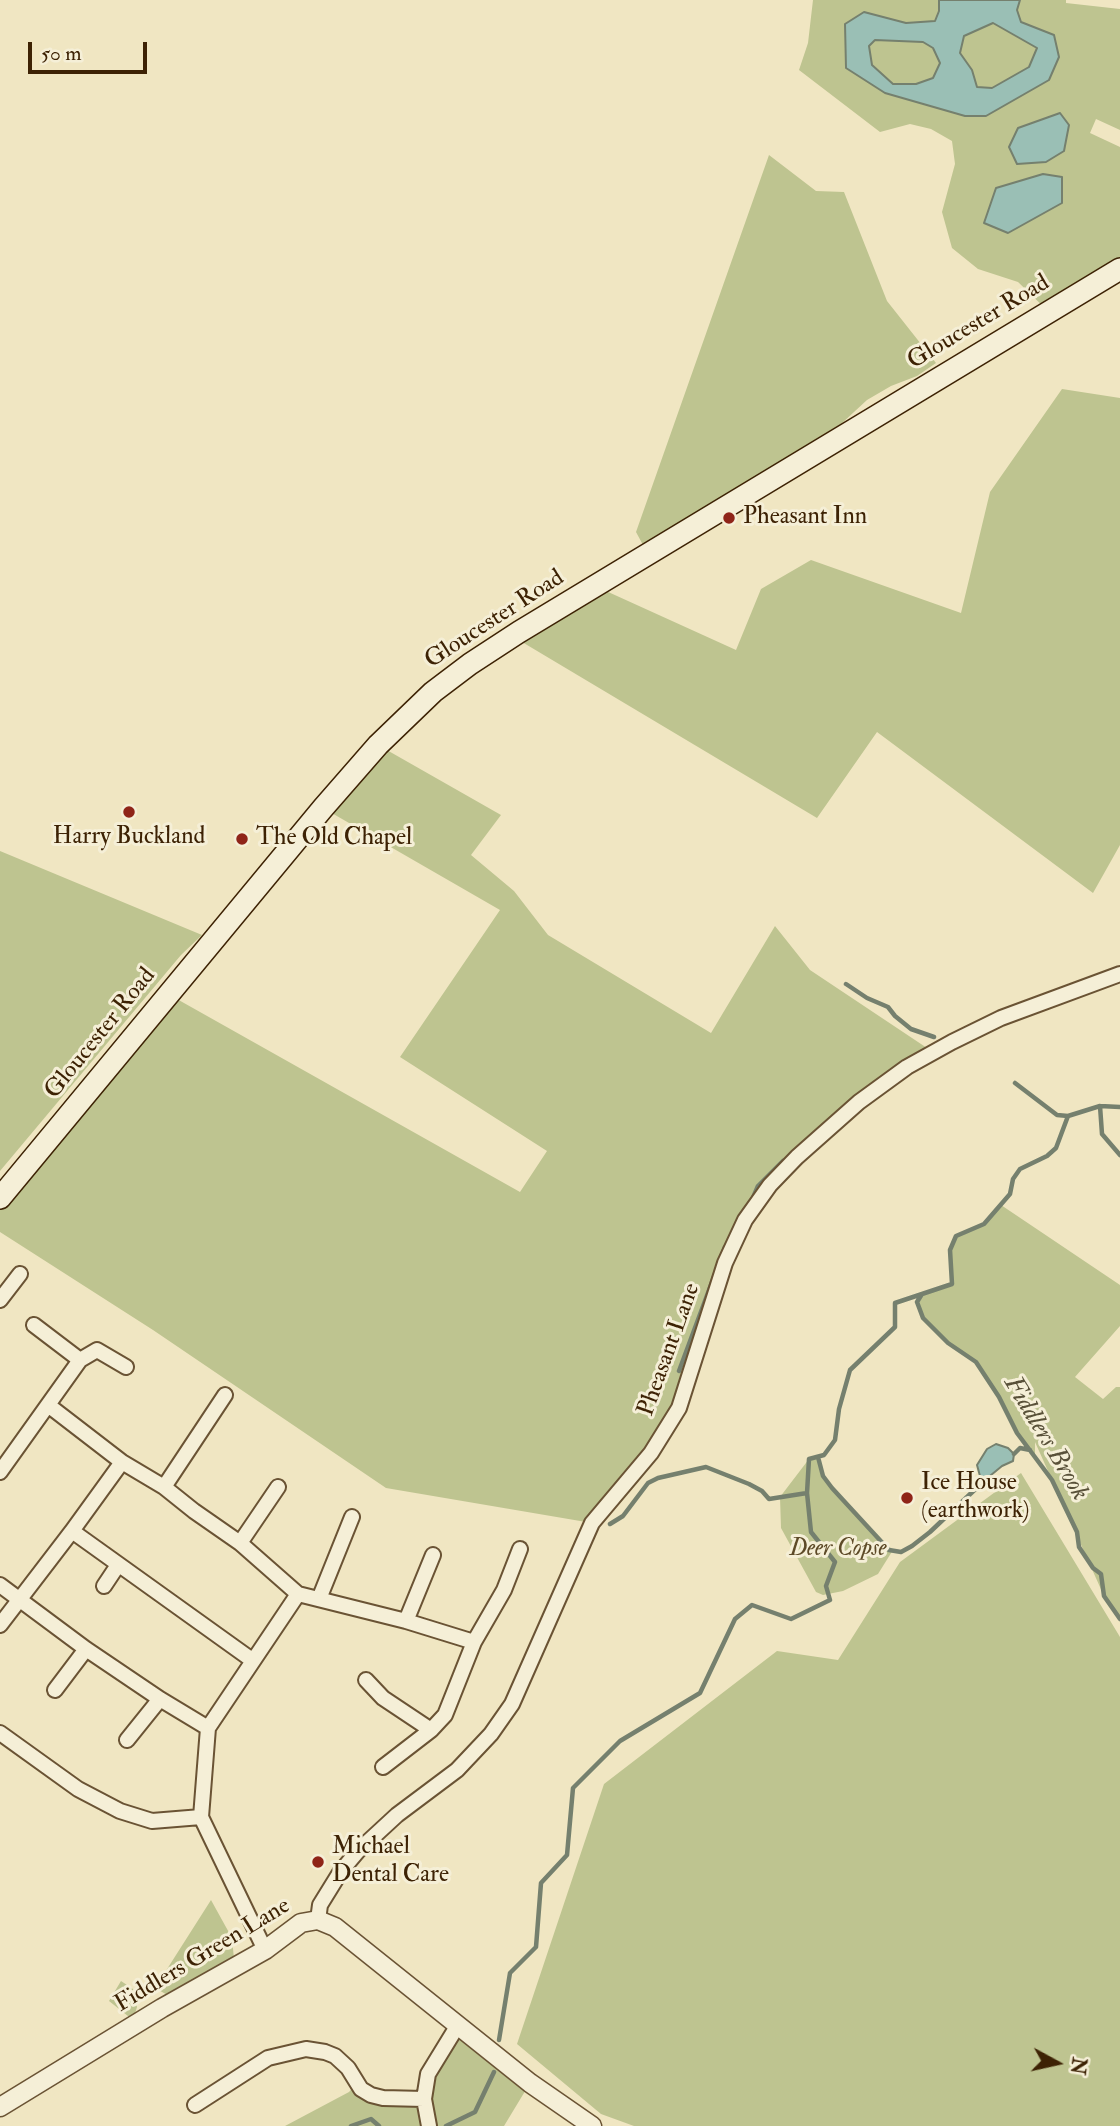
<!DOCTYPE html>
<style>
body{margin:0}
#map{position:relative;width:1120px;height:2126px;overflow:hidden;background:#f0e6c2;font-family:"IM FELL Double Pica",serif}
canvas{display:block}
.north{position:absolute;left:1022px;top:2028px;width:70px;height:70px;-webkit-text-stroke:5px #f5efd7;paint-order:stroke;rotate:98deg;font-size:19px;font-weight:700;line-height:28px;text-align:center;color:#3d2204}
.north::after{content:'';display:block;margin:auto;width:24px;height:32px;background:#3d2204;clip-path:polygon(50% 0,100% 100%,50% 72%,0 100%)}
.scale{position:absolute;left:28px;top:42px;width:119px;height:32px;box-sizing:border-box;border:4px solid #3d2204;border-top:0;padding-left:9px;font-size:21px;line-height:24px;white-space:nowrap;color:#3d2204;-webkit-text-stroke:5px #f5efd7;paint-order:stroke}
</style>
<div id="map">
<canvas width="1120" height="2126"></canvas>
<div class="north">N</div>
<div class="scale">50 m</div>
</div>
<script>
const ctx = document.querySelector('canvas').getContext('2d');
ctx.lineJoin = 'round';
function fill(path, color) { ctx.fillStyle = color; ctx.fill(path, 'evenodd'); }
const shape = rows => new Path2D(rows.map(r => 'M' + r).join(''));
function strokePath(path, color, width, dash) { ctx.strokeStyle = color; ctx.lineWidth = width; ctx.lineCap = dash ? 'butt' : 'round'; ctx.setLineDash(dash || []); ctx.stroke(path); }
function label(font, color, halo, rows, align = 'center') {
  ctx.font = font + ' "IM FELL Double Pica",serif'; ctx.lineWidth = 6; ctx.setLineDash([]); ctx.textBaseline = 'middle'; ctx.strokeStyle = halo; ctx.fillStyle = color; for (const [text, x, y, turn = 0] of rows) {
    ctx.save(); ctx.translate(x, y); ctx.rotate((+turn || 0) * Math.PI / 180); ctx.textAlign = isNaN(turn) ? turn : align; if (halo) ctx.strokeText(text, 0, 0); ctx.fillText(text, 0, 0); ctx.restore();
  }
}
fill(shape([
 [813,0,1066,0,1066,3,1120,9,1120,130,1096,119,1090,133,1120,147,1120,269,1049,312,1018,282,978,269,952,248,942,212,955,164,952,141,931,129,910,124,880,132,799,70,808,43],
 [769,155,816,191,844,192,887,301,936,363,917,376,891,386,867,400,841,424,643,545,636,532],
 [1062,389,1120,398,1120,845,1093,893,877,732,817,818,512,636,595,586,736,650,761,589,811,560,961,613,990,492],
 [378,745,501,815,471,855,514,891,548,935,711,1033,775,926,810,970,933,1052,859,1102,745,1220,679,1408,592,1523,386,1488,153,1330,0,1232,0,1198,168,994,520,1192,547,1151,400,1057,500,910,323,808],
 [0,851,202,935,181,955,0,1171],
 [1001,1205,1120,1285,1120,1326,1075,1377,1103,1399,1116,1387,1120,1387,1120,1622,1104,1596,1035,1442,1035,1457,1017,1433,999,1397,976,1362,948,1343,923,1318,917,1302,923,1294,952,1284,950,1250,956,1236,984,1224],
 [818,1457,823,1476,857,1516,893,1550,878,1574,843,1591,823,1595,816,1592,781,1528,780,1497,809,1459],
 [1021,1473,1120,1637,1120,2126,634,2126,601,2114,517,2044,604,1784,777,1651,838,1660,900,1562],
 [211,1900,232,1938,234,1959,171,1997,155,1988],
 [121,1981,133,1989,137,2007,133,2020,109,2001],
 [458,2025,530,2083,504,2126,285,2126,349,2092,357,2083,361,2089,424,2099]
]), '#bec490');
const water = shape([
 [939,0,1020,0,1017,10,1021,22,1054,35,1059,57,1049,80,986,116,965,116,885,93,846,68,845,24,864,12,906,23,935,21,939,11,939,0],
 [993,23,1037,48,1029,67,992,88,977,87,972,70,960,53,964,36,993,23],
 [875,40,923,42,933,48,940,63,933,78,916,84,893,84,872,65,869,46,875,40],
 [1060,113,1069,125,1064,151,1046,162,1017,164,1009,147,1018,128,1060,113],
 [1043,174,1062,177,1062,203,1008,233,984,223,996,188,1043,174],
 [996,1444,1008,1448,1014,1454,1013,1461,1002,1466,985,1480,980,1476,977,1465,987,1449,996,1444]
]);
fill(water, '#9abfb5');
strokePath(water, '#75806e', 2);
strokePath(shape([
 [846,984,867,998,888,1007,895,1016,911,1029,934,1037],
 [1015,1083,1057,1115,1068,1116],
 [1100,1106,1102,1134,1120,1155],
 [752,1200,758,1186,783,1161],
 [922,1294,917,1302,923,1318,948,1343,976,1362,999,1397,1017,1433,1052,1480,1077,1532,1079,1547,1093,1568,1101,1574,1104,1596,1120,1619],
 [679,1371,725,1247],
 [1014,1454,1020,1448,1030,1450],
 [818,1457,823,1476,832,1488,889,1550,901,1552,912,1546,930,1532,985,1480],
 [610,1524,623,1516,648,1483,658,1478,706,1467,749,1484,762,1491,769,1499,807,1493],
 [499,2040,510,1973,536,1947,541,1883,567,1855,573,1788,620,1741,700,1693,735,1619,752,1605,791,1619,830,1600,826,1586,835,1562,811,1532,807,1493,809,1459,824,1455,835,1440,839,1409,850,1370,895,1327,895,1303,952,1284,950,1250,956,1236,984,1224,1010,1194,1013,1179,1020,1169,1047,1156,1056,1148,1068,1116,1100,1106,1120,1107],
 [351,2126,371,2119,379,2126],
 [446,2126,475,2112,494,2072]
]), '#75806e', 4.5);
const minor = shape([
 [0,1300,20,1274],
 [34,1325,80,1360],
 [48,1405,122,1462,164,1487,194,1511,240,1543,298,1594,208,1728],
 [122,1462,72,1531,252,1660],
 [0,1472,80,1360,97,1350,126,1367],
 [164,1487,225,1395],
 [240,1543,278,1487],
 [0,1585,86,1649,160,1699,208,1728,201,1817,265,1950],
 [104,1586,118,1565],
 [298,1594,406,1621,474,1642],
 [319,1599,352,1517],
 [406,1621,433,1555],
 [0,1625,72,1531],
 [366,1680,383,1698,431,1730,445,1715,474,1642,504,1590,520,1549],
 [55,1690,86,1649],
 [0,1733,78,1789,120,1811,152,1821,201,1817],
 [127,1740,160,1699],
 [383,1767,431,1730],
 [318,1920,320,1905,341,1871,358,1851,397,1815,457,1770,491,1734,512,1704,592,1523,651,1453,679,1408,725,1263,745,1220,770,1185,797,1157,859,1102,907,1067,952,1042,1001,1018,1120,974],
 [195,2105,268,2058,306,2049,325,2052,335,2056,348,2068,361,2089,371,2095,383,2098,424,2099],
 [429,2126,424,2099,428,2074,458,2025]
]);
const tertiary = shape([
 [0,2107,162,2008,265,1950,301,1923,318,1920,335,1927,530,2083,592,2126]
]);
const secondary = shape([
 [0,1198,323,808,378,745,433,692,470,664,519,632,1120,269]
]);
strokePath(minor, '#6a5334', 18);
strokePath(tertiary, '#6a5334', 21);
strokePath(secondary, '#3d2204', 24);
strokePath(minor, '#f5efd7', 14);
strokePath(tertiary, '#f5efd7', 18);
strokePath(secondary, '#f5efd7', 21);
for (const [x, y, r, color] of [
 [729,518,7,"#8f2418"],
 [129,812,7,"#8f2418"],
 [242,839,7,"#8f2418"],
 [907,1498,7,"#8f2418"],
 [318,1862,7,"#8f2418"]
]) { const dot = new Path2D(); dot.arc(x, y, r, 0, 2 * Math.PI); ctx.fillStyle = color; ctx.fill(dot); strokePath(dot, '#f5efd7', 2.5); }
label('24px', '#3d2204', '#f5efd7', [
 ["Gloucester Road",979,323,-31],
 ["Gloucester Road",495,620,-33],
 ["Gloucester Road",101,1034,-51],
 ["Pheasant Lane",670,1350,-70],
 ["Fiddlers Green Lane",203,1956,-31]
]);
label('24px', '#3d2204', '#f5efd7', [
 ["Pheasant Inn",743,518],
 ["Harry Buckland",129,838,"center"],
 ["The Old Chapel",256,839],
 ["Ice House",921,1484],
 ["(earthwork)",921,1512],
 ["Michael",332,1848],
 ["Dental Care",332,1876]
], 'left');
label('italic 24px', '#5d4a27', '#f5efd7', [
 ["Deer Copse",838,1550]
]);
label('italic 26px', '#595139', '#f5efd7', [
 ["Fiddlers Brook",1045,1439,59]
]);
</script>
